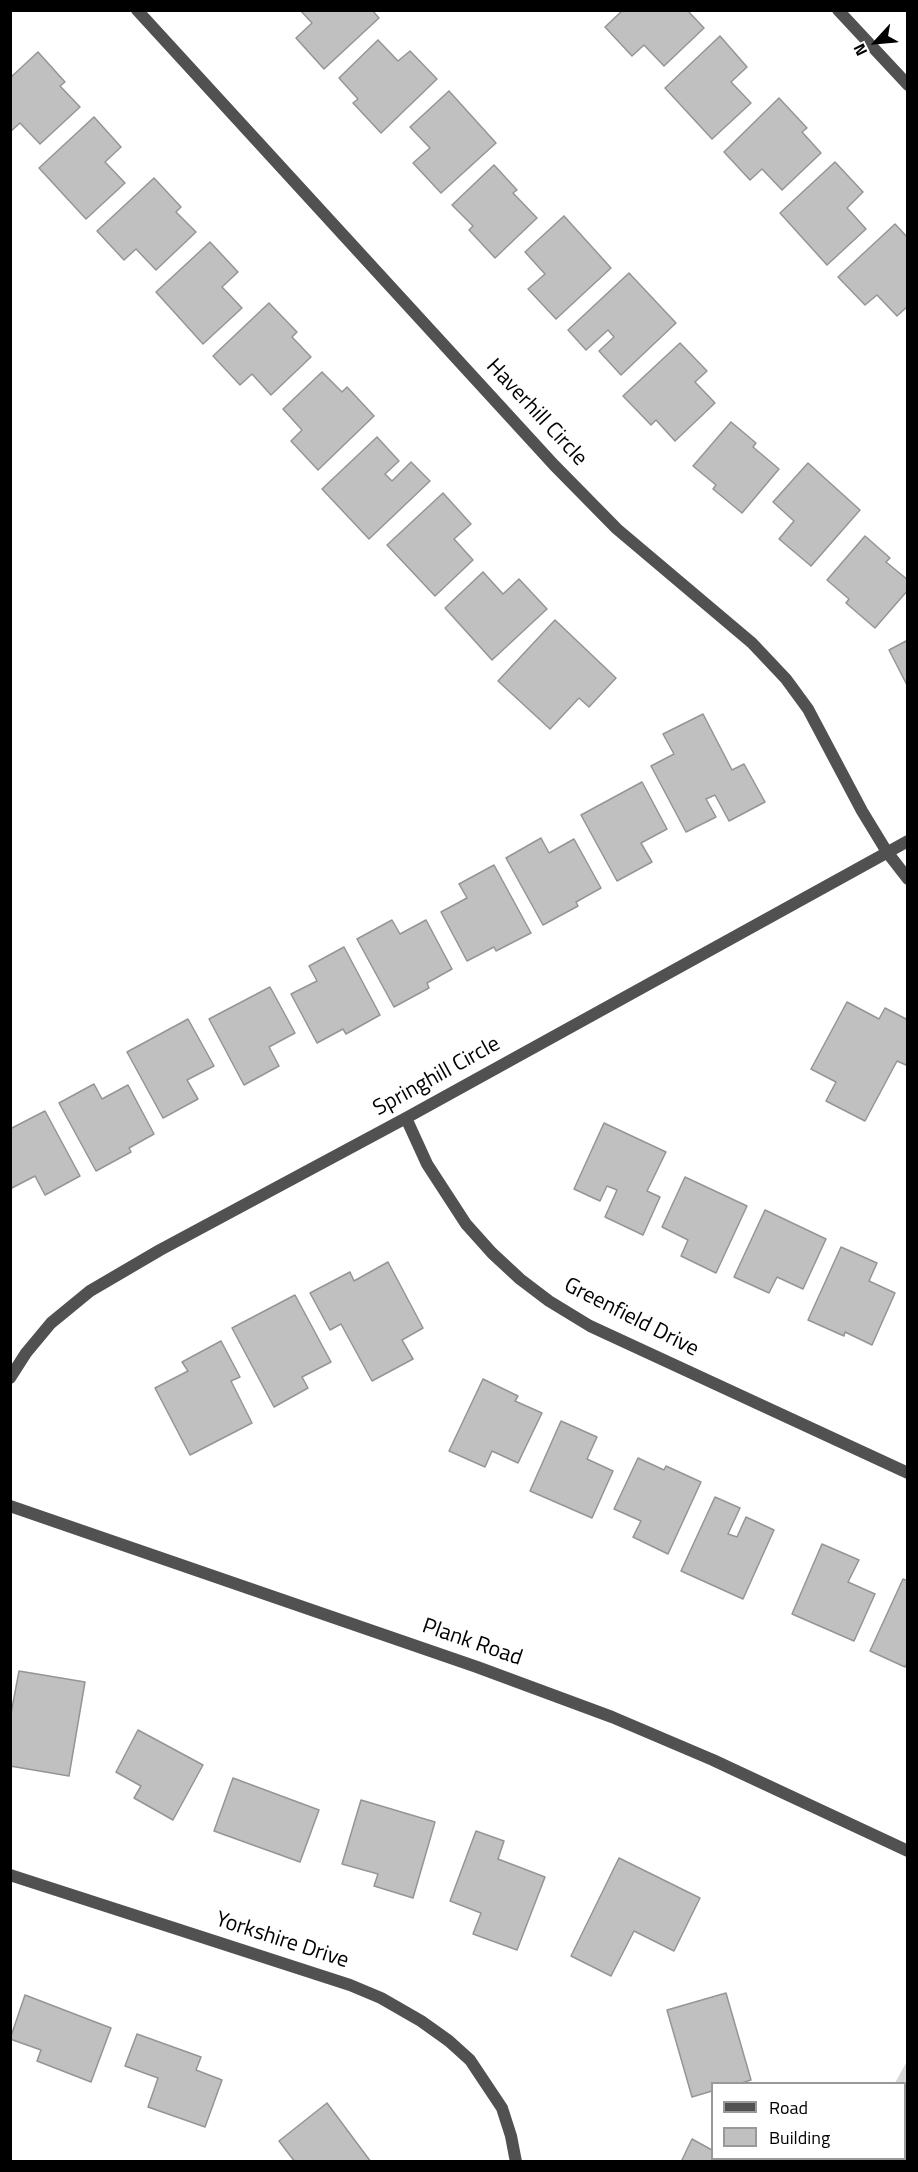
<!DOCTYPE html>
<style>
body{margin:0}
#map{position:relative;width:918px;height:2172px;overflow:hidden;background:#fff;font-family:"Titillium Web",sans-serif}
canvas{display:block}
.frame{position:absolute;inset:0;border:12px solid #000;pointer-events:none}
.legend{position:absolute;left:711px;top:2082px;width:195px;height:78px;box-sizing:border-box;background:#fff;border:2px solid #999;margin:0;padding:8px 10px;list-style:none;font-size:18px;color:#000}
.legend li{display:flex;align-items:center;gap:12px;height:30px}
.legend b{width:30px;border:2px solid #999}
.north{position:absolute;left:846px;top:12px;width:60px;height:60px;-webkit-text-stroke:4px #fff;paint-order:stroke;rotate:244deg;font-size:16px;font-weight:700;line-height:24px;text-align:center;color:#000}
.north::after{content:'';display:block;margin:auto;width:21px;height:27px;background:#000;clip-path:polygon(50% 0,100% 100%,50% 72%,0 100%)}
</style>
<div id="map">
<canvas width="918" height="2172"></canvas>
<div class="frame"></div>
<ul class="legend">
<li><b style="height:8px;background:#515151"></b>Road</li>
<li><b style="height:16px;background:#c0c0c0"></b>Building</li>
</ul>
<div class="north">N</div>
</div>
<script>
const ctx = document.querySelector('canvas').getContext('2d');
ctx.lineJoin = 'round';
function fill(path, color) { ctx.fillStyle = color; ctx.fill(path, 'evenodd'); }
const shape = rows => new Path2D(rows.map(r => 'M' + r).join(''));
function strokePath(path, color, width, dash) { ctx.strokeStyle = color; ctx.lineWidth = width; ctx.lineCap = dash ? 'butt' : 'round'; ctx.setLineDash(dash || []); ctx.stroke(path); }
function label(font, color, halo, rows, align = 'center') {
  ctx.font = font + ' "Titillium Web",sans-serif'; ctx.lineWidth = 5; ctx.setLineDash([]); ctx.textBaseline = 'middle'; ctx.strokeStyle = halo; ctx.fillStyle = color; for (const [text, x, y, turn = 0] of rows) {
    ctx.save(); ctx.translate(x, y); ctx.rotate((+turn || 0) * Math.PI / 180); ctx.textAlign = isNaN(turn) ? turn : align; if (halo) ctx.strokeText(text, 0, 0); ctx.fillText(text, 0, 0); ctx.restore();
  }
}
fill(shape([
 [907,2061,907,2161,851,2161,852,2159,904,2158,904,2084,895,2083]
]), '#d8d8d8');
const building = shape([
 [300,10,372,10,379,18,324,69,296,38,312,23,300,10],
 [623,10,687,10,704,28,664,66,644,45,632,56,605,27,623,10],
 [720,36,747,67,731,82,751,103,712,139,665,88,720,36],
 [378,40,398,61,410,51,437,79,381,133,353,103,358,99,339,78,378,40],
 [38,52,65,82,60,86,80,107,40,144,20,123,10,132,10,78,38,52],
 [449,91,496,143,441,193,413,163,430,148,410,127,449,91],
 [779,98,807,128,802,132,821,153,782,190,762,169,750,180,724,152,779,98],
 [94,117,121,147,105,162,125,183,86,219,39,168,94,117],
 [835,162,863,192,847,208,866,229,827,265,780,213,835,162],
 [494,165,517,190,513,193,537,218,495,258,469,230,473,226,452,205,494,165],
 [154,178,181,207,176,212,196,232,156,270,136,249,124,260,97,231,154,178],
 [564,216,611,268,556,319,528,289,545,274,525,252,564,216],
 [895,224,908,238,908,306,897,316,877,295,865,305,838,277,895,224],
 [210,242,238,272,222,287,242,308,203,344,156,292,210,242],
 [629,273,676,323,621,375,599,351,614,337,608,330,586,350,568,330,629,273],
 [269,303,297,332,292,337,311,357,271,395,252,374,240,385,213,356,269,303],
 [680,343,707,371,695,382,715,403,675,441,656,420,651,425,623,396,680,343],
 [322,372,342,392,347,387,374,416,318,470,291,441,302,430,283,409,322,372],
 [731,422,756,443,753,447,779,469,742,513,713,489,716,485,693,466,731,422],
 [377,437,399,461,385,474,392,481,411,462,430,481,369,539,322,489,377,437],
 [808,463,860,510,811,566,779,539,794,521,773,502,808,463],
 [443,493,471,524,454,539,473,560,435,596,387,545,443,493],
 [865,536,890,558,886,562,908,580,908,590,875,628,846,603,849,599,827,580,865,536],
 [483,572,503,594,519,579,547,609,492,660,445,608,483,572],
 [555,620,616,678,589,707,579,698,550,729,498,681,555,620],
 [908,640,908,687,889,650,908,640],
 [703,714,732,770,744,764,765,802,729,821,715,795,706,799,716,817,686,832,651,766,674,754,663,734,703,714],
 [642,782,667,829,641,843,652,862,617,881,581,815,642,782],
 [541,838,549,853,574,839,601,888,576,902,578,906,543,925,506,858,541,838],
 [494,865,531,933,496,951,494,947,467,961,441,912,467,898,459,884,494,865],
 [392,920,400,934,426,920,452,969,427,983,429,988,394,1007,357,939,392,920],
 [344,947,380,1015,346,1034,343,1029,317,1043,291,994,317,981,309,966,344,947],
 [270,987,295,1033,269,1047,279,1066,244,1085,209,1019,270,987],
 [847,1002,879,1019,885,1008,908,1020,908,1061,906,1065,897,1061,865,1121,826,1101,836,1082,811,1069,847,1002],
 [188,1019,214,1066,187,1080,198,1099,163,1118,127,1052,188,1019],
 [94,1084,102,1099,128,1085,154,1134,129,1148,131,1152,96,1171,59,1103,94,1084],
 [45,1111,80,1176,45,1195,35,1176,10,1189,10,1129,45,1111],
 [604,1123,666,1152,647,1191,660,1197,643,1235,605,1217,617,1190,607,1186,600,1201,574,1189,604,1123],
 [685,1177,747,1206,716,1273,681,1256,688,1240,662,1227,685,1177],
 [765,1210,826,1239,803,1289,777,1277,769,1293,734,1277,765,1210],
 [841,1247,877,1263,869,1281,895,1293,872,1345,845,1332,844,1336,808,1320,841,1247],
 [388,1262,423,1328,402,1340,413,1359,372,1381,341,1324,330,1330,310,1293,350,1272,354,1281,388,1262],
 [295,1295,331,1362,302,1377,308,1388,274,1407,232,1328,295,1295],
 [221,1341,240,1377,231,1381,252,1423,190,1455,155,1388,188,1371,182,1362,221,1341],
 [483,1379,518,1396,515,1401,542,1413,518,1463,492,1451,485,1467,449,1451,483,1379],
 [561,1421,597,1437,587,1459,613,1471,592,1518,530,1491,561,1421],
 [638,1458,664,1470,666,1466,701,1482,668,1554,633,1537,641,1521,614,1509,638,1458],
 [715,1497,740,1508,728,1534,737,1537,746,1517,774,1530,743,1599,681,1571,715,1497],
 [822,1544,859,1560,848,1582,875,1594,854,1641,792,1614,822,1544],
 [903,1579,908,1581,908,1662,905,1667,870,1651,903,1579],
 [19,1671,85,1682,69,1776,10,1766,10,1719,19,1671],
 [138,1730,203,1765,173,1820,134,1798,141,1786,116,1772,138,1730],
 [233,1778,319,1810,300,1862,214,1831,233,1778],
 [361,1800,435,1822,413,1898,374,1886,378,1874,342,1864,361,1800],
 [476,1831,504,1841,498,1859,545,1877,517,1950,473,1934,481,1913,450,1901,476,1831],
 [619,1858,700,1898,674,1951,634,1931,611,1976,571,1956,619,1858],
 [726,1993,751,2080,738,2084,712,2084,712,2091,692,2097,667,2010,726,1993],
 [25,1995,111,2028,91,2082,37,2061,41,2050,10,2039,25,1995],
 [137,2034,201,2057,196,2070,222,2080,205,2127,148,2107,158,2078,125,2066,137,2034],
 [327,2103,371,2162,295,2162,279,2141,327,2103],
 [692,2139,712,2150,712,2158,729,2158,735,2162,681,2162,692,2139]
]);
fill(building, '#c0c0c0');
strokePath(building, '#959595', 1.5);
strokePath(shape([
 [137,10,554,465,617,529,752,643,786,679,808,709,862,811,887,852,908,879],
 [838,10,908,85],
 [406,1118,427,1164,466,1224,492,1253,520,1279,549,1301,590,1326,908,1473],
 [10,1378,26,1353,51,1323,90,1291,160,1250,406,1118,908,841],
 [10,1506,477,1667,612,1717,713,1760,908,1851],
 [10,1875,350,1985,381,1998,421,2021,449,2041,470,2060,502,2108,511,2136,516,2162]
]), '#515151', 12);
label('22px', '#000', '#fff', [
 ["Haverhill Circle",536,413,47],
 ["Springhill Circle",437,1077,-29],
 ["Greenfield Drive",631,1318,27],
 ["Plank Road",472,1643,19],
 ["Yorkshire Drive",282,1941,18]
]);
</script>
